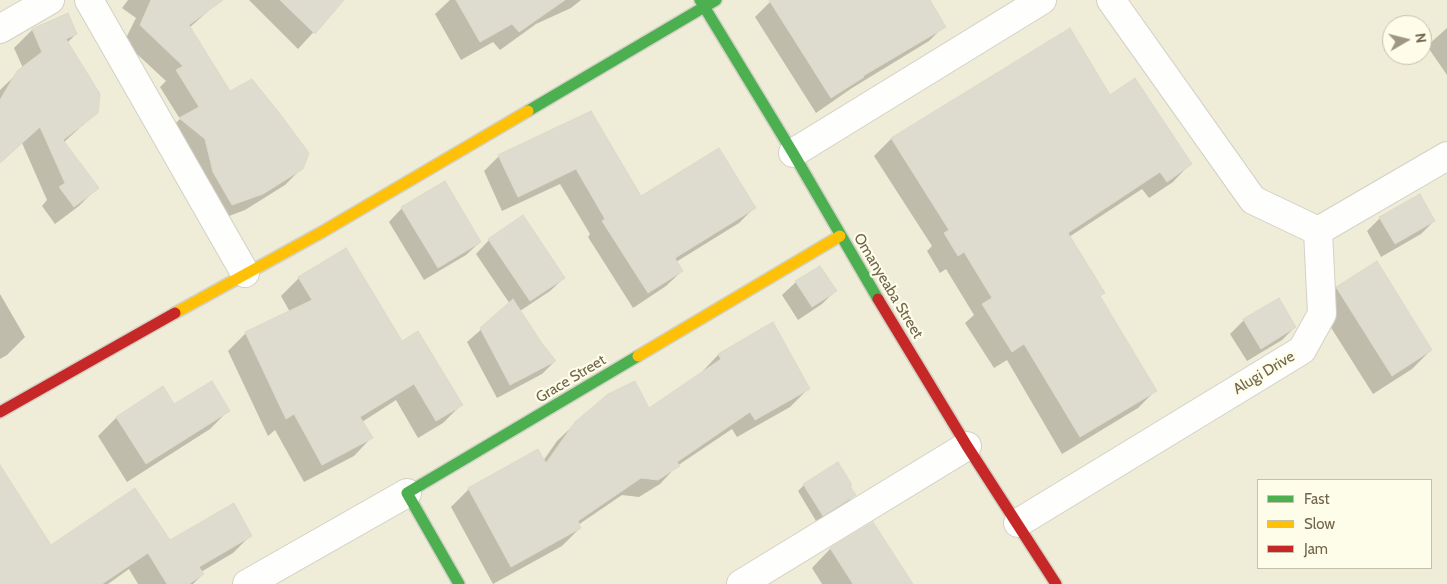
<!DOCTYPE html>
<style>
body{margin:0}
#map{position:relative;width:1447px;height:584px;overflow:hidden;background:#f5f5e9;font-family:Cabin,sans-serif}
canvas{display:block}
.legend{position:absolute;left:1257px;top:479px;width:175px;height:90px;box-sizing:border-box;background:#fefde9;border:1px solid #c6c0aa;margin:0;padding:6px 9px;list-style:none;font-size:15px;color:#71654b}
.legend li{display:flex;align-items:center;gap:10px;height:25px}
.legend b{width:25px;border:1px solid #c6c0aa}
.north{position:absolute;left:1382px;top:15px;width:50px;height:50px;box-sizing:border-box;background:#fefde9;border:1px solid #c6c0aa;border-radius:50%;rotate:82deg;font-size:14px;font-weight:700;line-height:20px;text-align:center;color:#71654b}
.north::after{content:'';display:block;margin:auto;width:18px;height:22px;background:#9f9782;clip-path:polygon(50% 0,100% 100%,50% 72%,0 100%)}
</style>
<div id="map">
<canvas width="1447" height="584"></canvas>
<ul class="legend">
<li><b style="height:6px;background:#4caf50"></b>Fast</li>
<li><b style="height:6px;background:#ffc107"></b>Slow</li>
<li><b style="height:6px;background:#c62828"></b>Jam</li>
</ul>
<div class="north">N</div>
</div>
<script>
const ctx = document.querySelector('canvas').getContext('2d');
ctx.lineJoin = 'round';
function fill(path, color) { ctx.fillStyle = color; ctx.fill(path, 'evenodd'); }
const shape = rows => new Path2D(rows.map(r => 'M' + r).join(''));
function strokePath(path, color, width, dash) { ctx.strokeStyle = color; ctx.lineWidth = width; ctx.lineCap = dash ? 'butt' : 'round'; ctx.setLineDash(dash || []); ctx.stroke(path); }
function label(font, color, halo, rows, align = 'center') {
  ctx.font = font + ' Cabin,sans-serif'; ctx.lineWidth = 4.5; ctx.setLineDash([]); ctx.textBaseline = 'middle'; ctx.strokeStyle = halo; ctx.fillStyle = color; for (const [text, x, y, turn = 0] of rows) {
    ctx.save(); ctx.translate(x, y); ctx.rotate((+turn || 0) * Math.PI / 180); ctx.textAlign = isNaN(turn) ? turn : align; if (halo) ctx.strokeText(text, 0, 0); ctx.fillText(text, 0, 0); ctx.restore();
  }
}
fill(shape([
 [0,0,1447,0,1447,584,0,584],
 [1392,25,1422,25,1422,55,1392,55],
 [1258,480,1431,480,1431,568,1258,568]
]), '#efecd8');
fill(shape([
 [128,0,212,0,215,5,189,28,230,92,302,168,285,185,245,210,216,221,164,134,180,119,160,87,166,81,124,42,136,18,122,8],
 [249,0,343,0,298,49],
 [450,0,581,0,571,8,536,24,500,50,493,42,461,60,435,14],
 [772,0,928,0,944,26,929,41,852,88,816,113,755,17],
 [67,14,76,34,67,43,97,112,63,143,97,188,79,206,55,224,42,206,47,200,22,143,0,163,0,90,23,68,14,48,32,30],
 [1447,28,1447,75,1427,46],
 [1109,97,1190,164,1173,182,1149,198,1142,189,1069,237,1104,292,1099,297,1155,391,1138,408,1062,454,1007,360,994,368,965,323,974,315,946,269,940,273,927,251,932,246,874,156,891,139],
 [591,113,641,198,754,208,739,223,676,262,682,271,666,286,633,308,588,237,590,234,560,184,502,211,484,171,499,156],
 [402,208,480,242,466,255,424,280,389,222],
 [1380,218,1434,221,1421,234,1381,257,1367,231],
 [489,240,564,278,550,291,520,311,540,343,555,361,542,374,497,398,467,342,510,304,476,254],
 [345,249,401,342,461,405,443,423,418,438,396,400,362,422,371,438,354,456,304,482,275,430,268,436,228,351,246,333,290,312,281,296,299,278],
 [820,268,835,291,822,304,798,320,782,295,796,282],
 [1337,288,1431,350,1412,369,1373,394,1318,307],
 [0,294,25,337,7,355,0,359],
 [1278,299,1295,327,1282,340,1247,361,1230,334,1244,320],
 [718,355,808,389,790,407,737,437,732,429,677,466,660,484,639,497,622,495,578,525,580,528,562,546,493,584,451,507,469,489,543,461,557,441,576,423,649,410,701,374,701,373],
 [163,388,174,406,229,410,210,429,127,482,98,436,116,418],
 [804,485,849,486,854,495,848,502,816,521,798,491],
 [0,486,51,547,170,542,251,535,233,553,201,572,203,574,193,584,138,584,129,569,108,584,0,584],
 [873,523,911,584,822,584,812,568,830,549]
]), '#0003');
const building = shape([
 [151,0,223,0,189,25,230,91,252,79,280,114,309,153,303,169,263,194,232,205,213,172,205,139,179,118,199,107,176,70,183,66,140,25,151,0],
 [280,0,344,0,315,34,280,0],
 [456,0,565,0,519,32,512,24,480,42,456,0],
 [769,0,930,0,946,27,863,76,864,77,831,98,769,0],
 [68,13,77,34,66,39,100,94,98,113,63,140,99,188,74,207,59,187,65,183,40,127,0,163,0,100,17,71,42,52,32,29,68,13],
 [1070,28,1110,95,1135,78,1192,164,1167,182,1160,172,1068,233,1105,293,1100,296,1157,391,1080,437,1024,344,1012,352,982,304,992,298,964,252,958,256,944,233,949,230,891,138,1070,28],
 [591,111,641,196,719,148,756,208,675,258,683,271,648,293,602,221,605,219,576,169,518,197,498,155,591,111],
 [445,181,481,242,438,268,401,207,445,181],
 [1420,194,1435,221,1395,244,1379,217,1420,194],
 [523,215,565,278,530,301,488,239,523,215],
 [346,248,402,341,418,331,463,405,436,421,414,384,360,417,373,438,322,465,294,414,286,419,245,332,312,300,298,277,346,248],
 [1377,261,1432,350,1392,376,1336,287,1377,261],
 [820,266,837,291,812,307,795,281,820,266],
 [1279,298,1296,327,1261,349,1243,319,1279,298],
 [513,299,541,342,556,361,510,385,480,328,513,299],
 [773,322,810,389,755,420,750,412,677,462,680,466,658,480,641,478,578,521,581,528,511,567,468,488,538,449,546,463,575,422,608,394,635,381,649,408,721,359,718,354,773,322],
 [212,381,230,411,146,464,116,417,163,386,174,404,212,381],
 [838,462,852,485,850,486,856,495,823,516,803,484,838,462],
 [0,465,51,545,135,488,170,540,234,503,252,536,199,567,204,574,189,584,167,584,148,553,102,584,0,584,0,465],
 [873,522,913,584,853,584,830,548,873,522]
]);
fill(building, '#dedccf');
strokePath(building, '#dddacb', 1);
const street = shape([
 [89,0,245,273],
 [1111,0,1253,200,1318,231],
 [0,29,50,0],
 [793,153,1042,0],
 [1018,523,1302,350,1322,314,1318,231,1447,156],
 [247,584,407,493],
 [741,584,967,446]
]);
const fast = shape([
 [700,0,793,153,878,299],
 [528,111,716,0],
 [459,584,407,493,638,356]
]);
const slow = shape([
 [175,313,322,232,528,111],
 [638,356,840,236]
]);
const jam = shape([
 [878,299,967,446,1056,584],
 [0,412,175,313]
]);
strokePath(street, '#d3d1c6', 30);
strokePath(fast, '#d2d1c5', 14);
strokePath(slow, '#d2d1c5', 14);
strokePath(jam, '#d2d1c5', 14);
strokePath(street, '#fefefc', 28);
strokePath(fast, '#4caf50', 11);
strokePath(slow, '#ffc107', 11);
strokePath(jam, '#c62828', 11);
label('15px', '#71654b', '#fefde9', [
 ["Omanyeaba Street",888,286,59],
 ["Alugi Drive",1264,373,-31],
 ["Grace Street",571,379,-31]
]);
</script>
